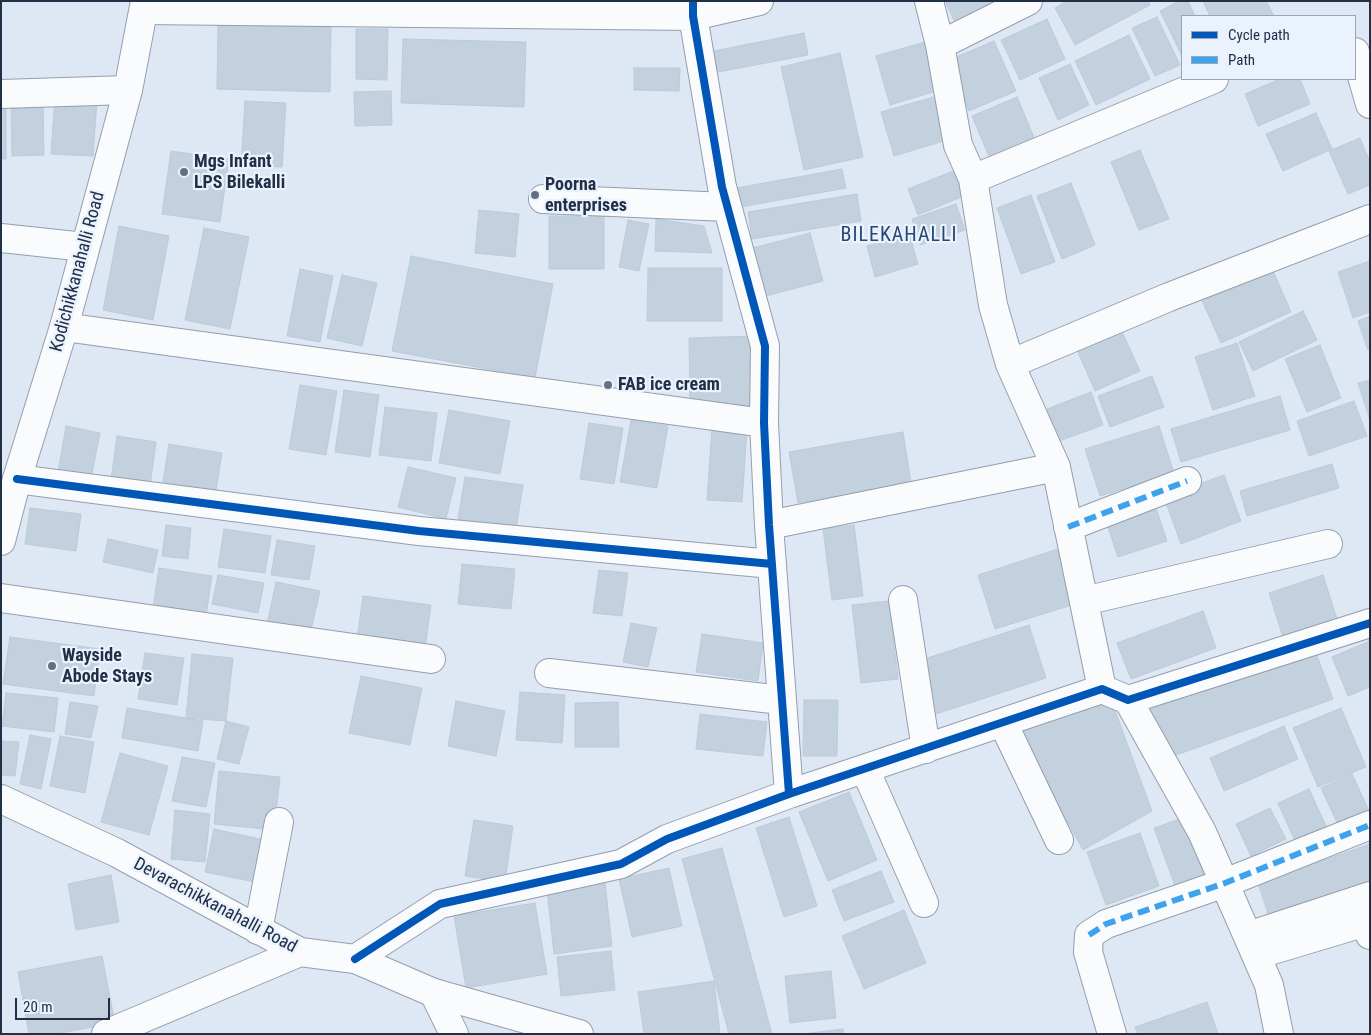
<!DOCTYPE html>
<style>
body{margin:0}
#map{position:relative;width:1371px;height:1035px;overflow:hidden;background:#dee7f4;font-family:"Roboto Condensed",sans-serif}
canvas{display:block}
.frame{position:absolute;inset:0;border:2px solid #213046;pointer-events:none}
.legend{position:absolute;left:1181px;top:15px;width:175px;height:65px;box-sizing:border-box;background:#eaf2fd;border:1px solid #9aa4b4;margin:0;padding:6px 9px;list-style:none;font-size:15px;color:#213046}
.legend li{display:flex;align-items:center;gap:10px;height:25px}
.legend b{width:25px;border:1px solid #9aa4b4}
.scale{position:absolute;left:15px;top:998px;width:95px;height:22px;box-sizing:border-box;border:2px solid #213046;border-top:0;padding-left:6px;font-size:15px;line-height:18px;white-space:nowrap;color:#213046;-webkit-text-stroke:4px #eaf2fd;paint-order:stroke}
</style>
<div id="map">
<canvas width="1371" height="1035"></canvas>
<div class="frame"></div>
<ul class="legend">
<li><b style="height:6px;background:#0057b8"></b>Cycle path</li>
<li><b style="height:6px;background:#3ea3ec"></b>Path</li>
</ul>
<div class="scale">20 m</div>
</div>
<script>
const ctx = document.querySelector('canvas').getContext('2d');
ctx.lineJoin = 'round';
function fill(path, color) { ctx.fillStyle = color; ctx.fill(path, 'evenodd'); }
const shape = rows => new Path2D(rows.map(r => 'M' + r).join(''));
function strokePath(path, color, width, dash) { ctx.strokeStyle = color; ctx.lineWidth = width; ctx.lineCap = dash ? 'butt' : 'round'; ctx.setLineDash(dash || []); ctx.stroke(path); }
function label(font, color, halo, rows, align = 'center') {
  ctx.font = font + ' "Roboto Condensed",sans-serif'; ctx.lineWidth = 4.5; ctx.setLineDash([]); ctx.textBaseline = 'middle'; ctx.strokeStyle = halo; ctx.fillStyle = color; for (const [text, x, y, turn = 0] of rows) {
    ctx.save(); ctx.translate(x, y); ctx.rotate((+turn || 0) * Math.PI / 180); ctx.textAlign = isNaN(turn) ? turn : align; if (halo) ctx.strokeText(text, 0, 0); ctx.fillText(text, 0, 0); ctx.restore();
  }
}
const building = shape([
 [945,1,1016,1,958,29,945,1],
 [1067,1,1148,1,1150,5,1075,45,1055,8,1067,1],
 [1179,1,1188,1,1195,16,1182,16,1182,56,1160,11,1179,1],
 [1203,1,1266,1,1274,16,1210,16,1203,1],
 [1157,17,1180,65,1155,76,1132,28,1157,17],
 [1047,19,1065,59,1020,80,1001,40,1047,19],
 [218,25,331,27,330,92,217,89,218,25],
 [356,29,388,29,387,80,356,79,356,29],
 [804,33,808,55,708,74,704,53,804,33],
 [1129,35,1150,79,1096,105,1075,61,1129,35],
 [403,39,526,42,524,107,401,103,403,39],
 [929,41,943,89,890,105,876,56,929,41],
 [994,41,1016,91,969,111,947,61,994,41],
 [840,53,863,157,804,170,781,67,840,53],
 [1070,64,1089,105,1058,120,1039,78,1070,64],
 [634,68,680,68,679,91,634,90,634,68],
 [1280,79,1300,79,1310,104,1258,126,1245,94,1280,79],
 [391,91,392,125,355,126,354,92,391,91],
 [937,96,950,139,894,156,881,112,937,96],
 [55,97,97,100,93,156,51,154,55,97],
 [1017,97,1036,142,991,161,972,116,1017,97],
 [245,101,286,103,282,167,241,165,245,101],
 [1,104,6,104,6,159,1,159,1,104],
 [43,105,44,155,12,156,11,106,43,105],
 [1316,113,1332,149,1283,171,1266,134,1316,113],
 [1360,138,1370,162,1370,185,1348,194,1329,151,1360,138],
 [1140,150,1169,219,1139,230,1111,162,1140,150],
 [171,151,229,159,220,222,162,214,171,151],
 [842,169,846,188,735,208,731,189,842,169],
 [956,170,966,195,918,215,908,189,956,170],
 [1071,183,1095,245,1062,259,1037,196,1071,183],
 [857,194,861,221,752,239,748,212,857,194],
 [1031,195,1055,262,1021,274,997,208,1031,195],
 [956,204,965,230,920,245,912,219,956,204],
 [479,210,519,214,515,257,475,253,479,210],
 [549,216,604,216,604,269,549,269,549,216],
 [656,219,704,226,712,253,655,251,656,219],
 [628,220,649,224,639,271,619,267,628,220],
 [119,226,169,236,153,320,103,310,119,226],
 [204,228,249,237,230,329,185,320,204,228],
 [810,233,823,281,762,297,749,249,810,233],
 [909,233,918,264,875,277,867,246,909,233],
 [411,256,553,284,535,378,392,351,411,256],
 [1370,261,1370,312,1353,318,1338,272,1370,261],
 [1270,264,1291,312,1221,343,1200,296,1270,264],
 [648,268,722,268,722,321,647,321,648,268],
 [300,269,333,276,320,342,287,336,300,269],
 [342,275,377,283,362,346,327,338,342,275],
 [1303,311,1317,340,1253,371,1239,342,1303,311],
 [1370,316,1370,349,1368,350,1358,321,1370,316],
 [1118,323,1140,371,1095,391,1074,343,1118,323],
 [753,336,753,405,690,406,689,338,753,336],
 [1237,343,1255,396,1213,410,1195,357,1237,343],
 [1320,345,1341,398,1307,412,1285,359,1320,345],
 [1152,376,1164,407,1110,427,1098,396,1152,376],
 [1370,380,1370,420,1358,383,1370,380],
 [300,385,337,391,326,455,289,449,300,385],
 [344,390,379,395,370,457,335,452,344,390],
 [1091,392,1103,425,1059,441,1047,409,1091,392],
 [1280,396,1290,430,1181,462,1171,429,1280,396],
 [1354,401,1367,436,1309,456,1297,421,1354,401],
 [385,407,437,413,431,461,379,455,385,407],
 [449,410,510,421,500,474,439,463,449,410],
 [631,420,668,426,657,488,620,482,631,420],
 [589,423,623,428,614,484,580,479,589,423],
 [66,426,100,433,91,478,58,472,66,426],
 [1159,426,1174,473,1100,496,1085,449,1159,426],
 [712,428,747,430,742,502,707,500,712,428],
 [903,432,911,483,798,503,789,452,903,432],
 [117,436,156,442,150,486,111,480,117,436],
 [169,444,222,453,216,490,163,482,169,444],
 [1332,464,1339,488,1247,516,1240,491,1332,464],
 [408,467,456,478,446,519,398,507,408,467],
 [1224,475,1241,521,1181,544,1164,497,1224,475],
 [465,477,523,485,516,529,458,519,465,477],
 [30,508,81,514,76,551,25,544,30,508],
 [1156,508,1167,541,1118,557,1107,524,1156,508],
 [166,525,191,528,188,559,162,556,166,525],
 [854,525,863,596,832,600,823,529,854,525],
 [224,529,271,536,265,573,218,567,224,529],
 [108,539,158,550,153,573,103,562,108,539],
 [277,540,315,546,309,580,271,575,277,540],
 [1058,549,1075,604,995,629,978,575,1058,549],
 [462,564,515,569,511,609,458,604,462,564],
 [159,568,212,576,206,616,153,608,159,568],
 [599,570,628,573,622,616,593,613,599,570],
 [218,575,264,583,258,613,212,604,218,575],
 [1323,575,1337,619,1283,637,1269,593,1323,575],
 [276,582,320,591,310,634,267,624,276,582],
 [363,596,431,605,425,648,357,639,363,596],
 [889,601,898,679,861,683,852,605,889,601],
 [1203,611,1216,648,1131,679,1117,643,1203,611],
 [631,623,657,628,648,667,623,662,631,623],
 [1029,625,1046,678,930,716,912,663,1029,625],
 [702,634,763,643,758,681,696,672,702,634],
 [10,637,100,649,94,696,3,684,10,637],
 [1370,641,1370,687,1348,696,1332,657,1370,641],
 [1315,650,1333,699,1165,759,1148,710,1315,650],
 [145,653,184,658,177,705,138,699,145,653],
 [192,654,233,658,226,721,186,718,192,654],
 [361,676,422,688,410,745,349,733,361,676],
 [520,692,565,695,562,743,516,740,520,692],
 [6,693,58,698,54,732,2,726,6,693],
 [1110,697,1152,811,1083,850,1060,808,1049,808,1018,728,1110,697],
 [804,700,838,700,837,756,803,756,804,700],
 [456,701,505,711,496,756,448,746,456,701],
 [70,702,98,706,91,738,65,734,70,702],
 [618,702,619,747,575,747,575,703,618,702],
 [127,708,203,721,198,751,122,738,127,708],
 [1341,708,1366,767,1318,787,1293,728,1341,708],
 [700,714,767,722,763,756,696,749,700,714],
 [226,721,249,727,239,764,217,759,226,721],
 [1284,726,1298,759,1224,791,1210,758,1284,726],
 [30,735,51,739,41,789,20,784,30,735],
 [60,736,94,742,85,793,50,786,60,736],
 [1,741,19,742,15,776,1,775,1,741],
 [120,753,168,766,149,835,101,822,120,753],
 [182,757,215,763,206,807,172,801,182,757],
 [219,771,280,777,274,830,214,824,219,771],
 [1352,774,1370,813,1340,829,1321,788,1352,774],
 [1309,789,1326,826,1295,841,1278,803,1309,789],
 [849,792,877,860,828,881,799,812,849,792],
 [1270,808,1286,839,1251,856,1236,824,1270,808],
 [175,810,210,814,205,862,171,859,175,810],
 [1188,816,1212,881,1178,894,1154,828,1188,816],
 [789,817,817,906,784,917,756,828,789,817],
 [474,820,513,826,505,882,465,876,474,820],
 [214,829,269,841,260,883,205,872,214,829],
 [1140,833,1159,886,1106,905,1087,852,1140,833],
 [1370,844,1370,889,1271,923,1258,883,1370,844],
 [722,848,772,1034,729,1034,682,859,722,848],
 [669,868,682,926,632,937,619,879,669,868],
 [881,871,894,902,844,921,832,890,881,871],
 [111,875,119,922,76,930,68,884,111,875],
 [605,883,612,946,554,954,547,890,605,883],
 [535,903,547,974,466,988,454,916,535,903],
 [904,910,926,963,864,989,842,936,904,910],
 [611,951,615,990,561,996,557,957,611,951],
 [102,956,115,1023,55,1034,29,1034,18,972,102,956],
 [831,971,836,1018,790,1023,785,976,831,971],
 [714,981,720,1034,644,1034,638,992,714,981],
 [1207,1002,1218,1034,1138,1034,1135,1027,1207,1002],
 [843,1029,843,1034,802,1034,843,1029]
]);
fill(building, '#c3d0dd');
strokePath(building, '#bacbd9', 1);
const minor = shape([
 [693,1,693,16,722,187,765,346,764,423,769,525,789,794],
 [929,1,940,45,958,145,973,179,993,305,1010,364,1056,467,1102,689],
 [144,10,693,16,759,1],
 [940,45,1028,1],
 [1355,52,1370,104],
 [1,94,128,90],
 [973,179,1214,79],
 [543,199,727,207],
 [1,238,85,247],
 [64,327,764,423],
 [1010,364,1169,297,1370,219],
 [17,479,419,531,772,564],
 [769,525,1056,467],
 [1068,527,1187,481],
 [1,598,431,659],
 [903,600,926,749],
 [1084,601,1328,544],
 [549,673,781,700],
 [1128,700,1202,832,1269,985,1279,1034],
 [1003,723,1059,840],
 [865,769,924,903],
 [258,930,279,822],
 [1248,936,1370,896],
 [1256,955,1366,922,1370,935],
 [355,959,440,904,621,864,667,839,789,794,1102,689,1128,700,1370,623],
 [434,993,454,1034],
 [106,1034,300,952],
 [1112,1034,1088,952,1089,935,1106,924,1225,883,1370,825]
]);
const tertiary = shape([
 [1,541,17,479,64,327,128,90,145,1],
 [1,799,117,853,300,952,355,959,434,993,579,1034]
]);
strokePath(minor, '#949ead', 30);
strokePath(tertiary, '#949ead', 30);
strokePath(minor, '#fafbfd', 28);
strokePath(tertiary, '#fafbfd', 28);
strokePath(shape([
 [1068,527,1187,481],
 [1089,935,1106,924,1225,883,1370,825]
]), '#3ea3ec', 6, [12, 6]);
strokePath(shape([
 [693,1,693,16,722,187,765,346,764,423,769,525,789,794],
 [17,479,419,531,772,564],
 [355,959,440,904,621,864,667,839,789,794,1102,689,1128,700,1370,623]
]), '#0057b8', 8);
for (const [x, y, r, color] of [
 [184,172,5,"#637083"],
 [535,195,5,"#637083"],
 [608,385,5,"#637083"],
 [52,666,5,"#637083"]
]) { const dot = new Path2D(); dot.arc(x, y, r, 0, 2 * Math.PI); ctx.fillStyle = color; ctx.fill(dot); strokePath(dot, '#eaf2fd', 2); }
label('bold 18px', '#213046', '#eaf2fd', [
 ["Mgs Infant",194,162],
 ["LPS Bilekalli",194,183],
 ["Poorna",545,185],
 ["enterprises",545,206],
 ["FAB ice cream",618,385],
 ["Wayside",62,656],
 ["Abode Stays",62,677]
], 'left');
label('18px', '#213046', '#eaf2fd', [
 ["Kodichikkanahalli Road",78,272,-75],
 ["Devarachikkanahalli Road",215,906,28]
]);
ctx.letterSpacing = '1px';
label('20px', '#274776', '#eaf2fd', [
 ["BILEKAHALLI",899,236]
]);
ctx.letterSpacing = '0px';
</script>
